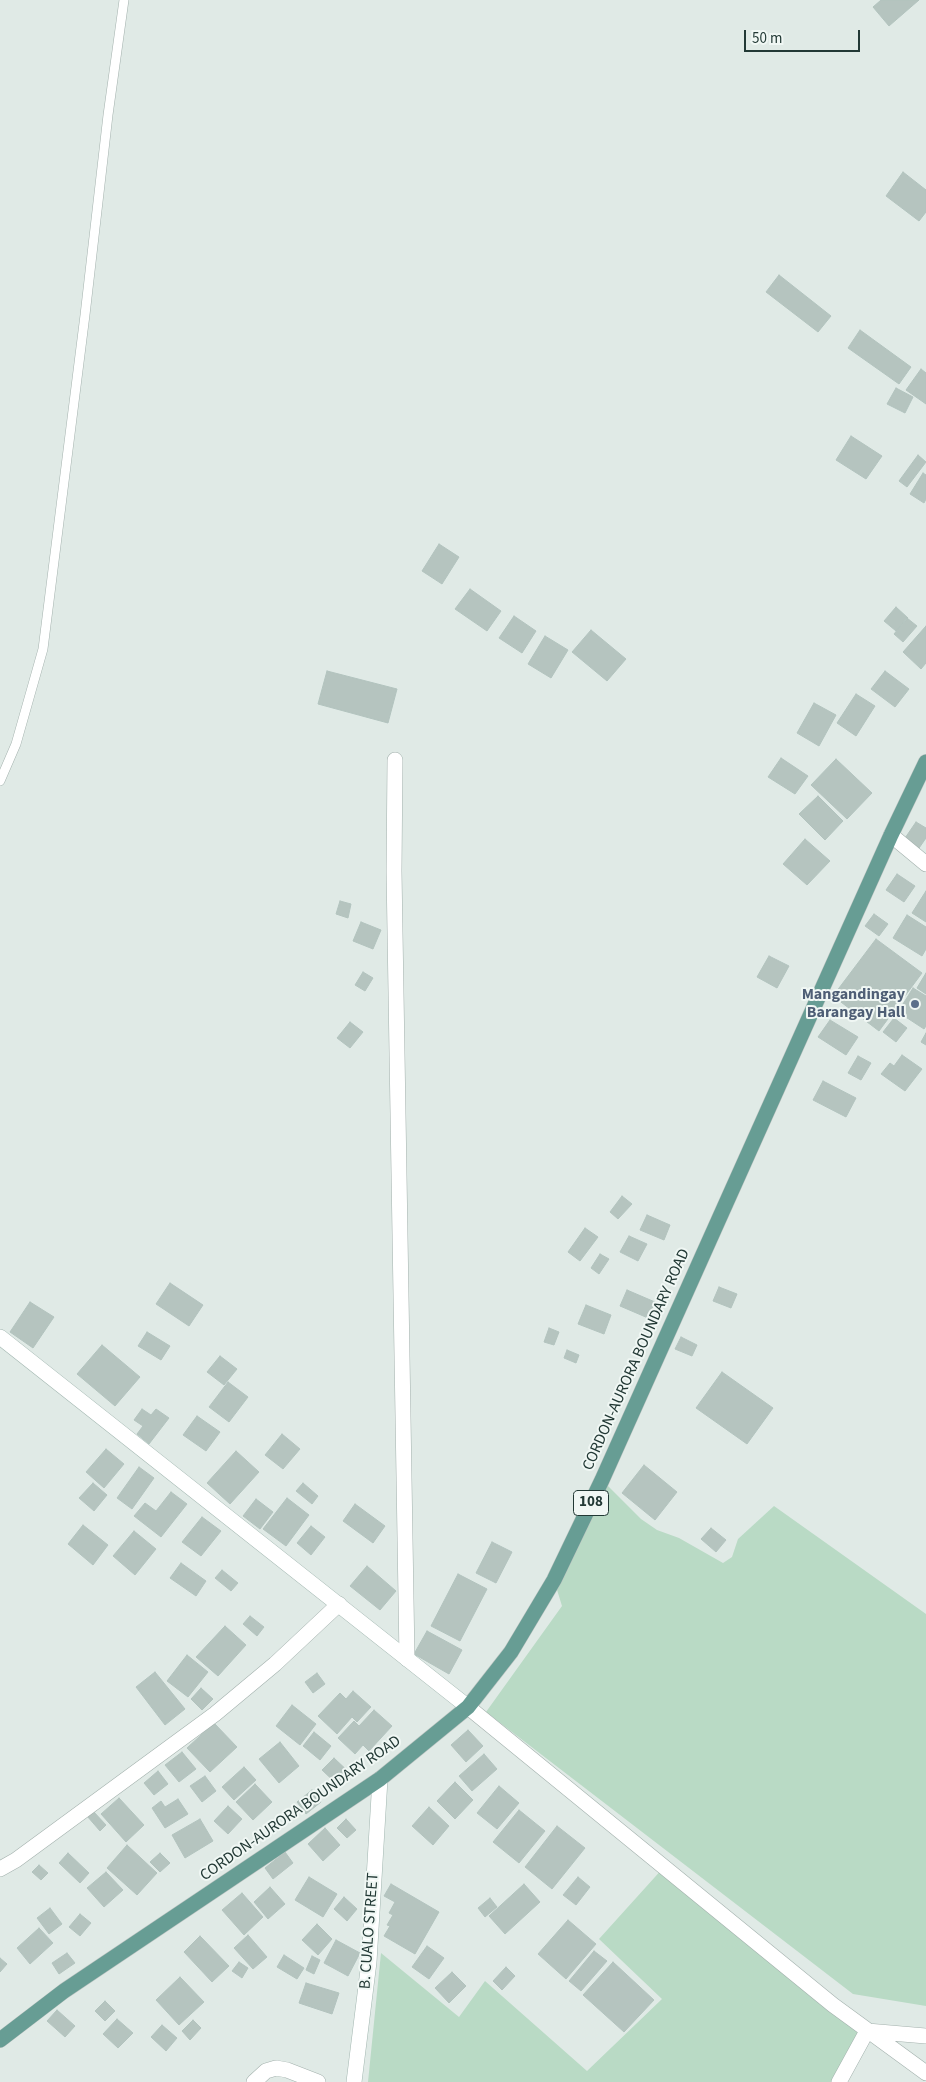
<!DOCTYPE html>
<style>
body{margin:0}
#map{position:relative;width:926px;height:2082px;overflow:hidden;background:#e0eae6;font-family:"Source Sans 3",sans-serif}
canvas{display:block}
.scale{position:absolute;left:744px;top:30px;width:116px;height:22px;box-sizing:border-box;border:2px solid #223935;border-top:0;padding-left:6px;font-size:15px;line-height:18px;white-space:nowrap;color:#223935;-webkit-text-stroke:4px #f0f7f4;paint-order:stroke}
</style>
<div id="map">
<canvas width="926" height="2082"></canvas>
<div class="scale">50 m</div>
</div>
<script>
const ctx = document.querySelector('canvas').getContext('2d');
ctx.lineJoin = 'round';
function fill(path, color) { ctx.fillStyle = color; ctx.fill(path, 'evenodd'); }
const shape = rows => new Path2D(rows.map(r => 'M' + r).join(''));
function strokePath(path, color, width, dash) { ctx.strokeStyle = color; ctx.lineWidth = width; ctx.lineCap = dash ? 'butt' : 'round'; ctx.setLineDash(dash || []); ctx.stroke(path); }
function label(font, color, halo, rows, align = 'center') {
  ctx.font = font + ' "Source Sans 3",sans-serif'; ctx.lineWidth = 4; ctx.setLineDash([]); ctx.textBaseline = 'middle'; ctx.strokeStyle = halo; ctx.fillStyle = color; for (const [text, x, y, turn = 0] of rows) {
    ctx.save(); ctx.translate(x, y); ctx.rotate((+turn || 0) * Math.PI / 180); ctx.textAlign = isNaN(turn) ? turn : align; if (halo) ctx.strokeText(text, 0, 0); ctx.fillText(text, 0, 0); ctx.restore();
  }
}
fill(shape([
 [602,1480,641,1519,657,1530,679,1538,723,1563,732,1557,738,1539,774,1506,926,1614,926,2006,853,1994,486,1712,562,1606,554,1580],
 [664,1867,867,2031,839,2082,368,2082,381,1953,459,2017,485,1981,587,2071,662,1999,599,1939]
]), '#b9dac5');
const building = shape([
 [881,0,919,0,889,26,873,7,881,0],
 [903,172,926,190,926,212,919,221,886,196,903,172],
 [779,275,831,316,818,332,766,292,779,275],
 [860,330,911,367,899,384,848,348,860,330],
 [921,369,926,373,926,404,906,390,921,369],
 [896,388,913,397,905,413,887,404,896,388],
 [851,436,882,456,866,479,836,460,851,436],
 [918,455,926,462,907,487,899,481,918,455],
 [923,473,926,475,926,499,924,503,910,494,923,473],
 [439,544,459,557,442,584,422,571,439,544],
 [470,589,501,611,487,631,455,609,470,589],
 [896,607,908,618,896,631,884,621,896,607],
 [514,616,536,631,522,653,499,638,514,616],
 [907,618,917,626,903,642,894,634,907,618],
 [926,626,926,663,921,669,903,652,926,626],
 [591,630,626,659,607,681,572,652,591,630],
 [545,636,568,650,551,678,528,664,545,636],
 [327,671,397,689,388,723,318,704,327,671],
 [885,671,909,689,895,707,871,689,885,671],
 [856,694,875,706,856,736,837,723,856,694],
 [814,703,836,715,819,746,797,733,814,703],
 [781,758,808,776,795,794,768,777,781,758],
 [836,759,872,793,847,819,811,785,836,759],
 [818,796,843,821,825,840,799,814,818,796],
 [916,822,926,828,926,838,917,851,903,841,916,822],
 [805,839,830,861,807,885,783,864,805,839],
 [897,874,915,886,904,902,886,890,897,874],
 [926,891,926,922,912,913,926,891],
 [340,901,351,904,348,918,336,914,340,901],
 [874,914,888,924,879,936,865,926,874,914],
 [907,915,926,927,926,949,922,956,893,938,907,915],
 [361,922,381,930,373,949,353,941,361,922],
 [876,939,922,973,879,1031,833,996,876,939],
 [769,956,789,966,777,988,757,977,769,956],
 [363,972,373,978,365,991,355,985,363,972],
 [926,973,926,994,917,988,926,973],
 [913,988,926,996,926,1026,924,1029,898,1012,913,988],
 [894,1018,907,1028,896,1042,883,1032,894,1018],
 [830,1020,858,1037,846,1055,818,1037,830,1020],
 [350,1022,363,1032,350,1048,337,1038,350,1022],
 [926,1033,926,1045,921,1042,926,1033],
 [902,1055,922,1069,905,1091,881,1074,890,1063,894,1066,902,1055],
 [858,1056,871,1063,861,1080,848,1073,858,1056],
 [823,1081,856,1098,846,1117,813,1100,823,1081],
 [622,1196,632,1204,618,1219,610,1212,622,1196],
 [647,1215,670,1225,664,1240,640,1230,647,1215],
 [585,1228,598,1237,580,1261,568,1252,585,1228],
 [629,1236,647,1244,638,1261,620,1252,629,1236],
 [600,1254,609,1259,599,1274,591,1268,600,1254],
 [170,1283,203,1305,189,1326,156,1304,170,1283],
 [719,1287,737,1294,731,1308,713,1301,719,1287],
 [627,1290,655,1302,648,1318,620,1306,627,1290],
 [30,1302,54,1317,33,1348,10,1332,30,1302],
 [586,1305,611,1315,604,1334,578,1324,586,1305],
 [549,1328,559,1332,554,1345,544,1342,549,1328],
 [147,1332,170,1346,161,1360,138,1346,147,1332],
 [681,1337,697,1345,692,1356,675,1349,681,1337],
 [102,1345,140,1377,115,1406,77,1374,102,1345],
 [567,1350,579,1355,576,1363,564,1358,567,1350],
 [220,1356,237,1369,224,1385,207,1372,220,1356],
 [722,1372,773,1408,747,1444,696,1408,722,1372],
 [228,1382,248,1397,229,1422,209,1407,228,1382],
 [142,1409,151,1415,156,1409,169,1418,149,1444,137,1434,143,1426,134,1420,142,1409],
 [197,1416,220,1432,206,1451,183,1435,197,1416],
 [282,1434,300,1449,283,1469,265,1455,282,1434],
 [106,1449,124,1464,104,1488,86,1472,106,1449],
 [236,1451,259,1472,230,1504,207,1483,236,1451],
 [644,1465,677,1492,655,1520,622,1493,644,1465],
 [139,1467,154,1478,132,1509,117,1498,139,1467],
 [93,1483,107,1495,94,1511,79,1498,93,1483],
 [303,1483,318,1496,312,1504,296,1491,303,1483],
 [171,1492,187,1504,161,1537,134,1516,145,1503,156,1511,171,1492],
 [287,1498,309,1515,286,1546,263,1529,287,1498],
 [256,1499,273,1512,260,1529,243,1516,256,1499],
 [355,1504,385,1526,373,1543,343,1521,355,1504],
 [202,1517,221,1531,201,1556,182,1542,202,1517],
 [83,1525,108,1545,93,1565,68,1544,83,1525],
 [311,1526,325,1537,311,1555,297,1543,311,1526],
 [711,1528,726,1540,716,1552,701,1539,711,1528],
 [134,1531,156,1549,135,1575,113,1556,134,1531],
 [492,1542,512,1552,496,1583,476,1573,492,1542],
 [181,1563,206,1581,196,1596,170,1578,181,1563],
 [367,1566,396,1591,380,1610,350,1586,367,1566],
 [222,1570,238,1583,231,1591,215,1578,222,1570],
 [458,1574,487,1589,460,1641,431,1626,458,1574],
 [250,1616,264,1627,257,1636,243,1624,250,1616],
 [225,1626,246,1645,218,1676,196,1657,225,1626],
 [427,1631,462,1650,449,1674,414,1654,427,1631],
 [187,1655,208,1672,188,1697,167,1681,187,1655],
 [155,1672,185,1709,165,1725,136,1687,155,1672],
 [317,1673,325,1684,313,1693,305,1682,317,1673],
 [201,1688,213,1699,202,1710,191,1699,201,1688],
 [353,1691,371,1707,357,1722,352,1717,337,1734,318,1716,340,1693,346,1699,353,1691],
 [292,1705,316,1724,300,1745,276,1726,292,1705],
 [374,1710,392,1726,369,1751,363,1745,355,1754,338,1738,354,1721,359,1726,374,1710],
 [214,1723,237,1747,210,1772,187,1748,214,1723],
 [468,1730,483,1746,466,1762,451,1745,468,1730],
 [314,1732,331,1746,320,1760,303,1746,314,1732],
 [280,1742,299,1766,279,1783,259,1759,280,1742],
 [182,1752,196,1769,179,1782,165,1765,182,1752],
 [484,1754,497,1769,472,1791,459,1776,484,1754],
 [334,1758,352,1775,340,1787,322,1770,334,1758],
 [244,1767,256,1780,234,1800,222,1787,244,1767],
 [158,1771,168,1784,154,1795,144,1783,158,1771],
 [205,1776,216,1791,202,1802,190,1786,205,1776],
 [455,1782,473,1800,455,1819,437,1801,455,1782],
 [255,1784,272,1802,253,1820,236,1802,255,1784],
 [499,1786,519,1803,497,1829,477,1813,499,1786],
 [312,1790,321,1802,306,1814,297,1802,312,1790],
 [119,1798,144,1825,126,1842,101,1814,119,1798],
 [178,1799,188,1814,165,1828,152,1808,161,1801,165,1807,178,1799],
 [228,1806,242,1819,228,1834,214,1821,228,1806],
 [429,1807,449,1826,433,1845,412,1826,429,1807],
 [519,1810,545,1831,519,1863,493,1842,519,1810],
 [93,1811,106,1825,100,1831,87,1816,93,1811],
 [200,1819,213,1841,185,1858,172,1835,200,1819],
 [346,1819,356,1830,347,1838,337,1828,346,1819],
 [557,1826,585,1848,552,1889,525,1867,557,1826],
 [325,1828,340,1845,323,1861,308,1844,325,1828],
 [127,1845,157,1873,137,1895,107,1868,127,1845],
 [285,1852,293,1863,273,1879,265,1868,285,1852],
 [68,1853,89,1873,80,1883,59,1863,68,1853],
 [160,1853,170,1863,160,1872,150,1862,160,1853],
 [39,1865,48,1873,41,1880,32,1872,39,1865],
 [106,1872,123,1890,104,1907,87,1888,106,1872],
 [309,1877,337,1894,323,1917,295,1900,309,1877],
 [578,1877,590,1887,576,1905,563,1895,578,1877],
 [391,1884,439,1912,415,1954,384,1936,390,1926,387,1925,393,1915,389,1913,395,1902,384,1896,391,1884],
 [524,1884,540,1902,505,1934,489,1916,524,1884],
 [270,1887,285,1904,268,1919,254,1902,270,1887],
 [242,1893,263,1917,244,1935,222,1910,242,1893],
 [344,1897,357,1909,347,1921,334,1909,344,1897],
 [490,1898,497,1907,485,1917,478,1908,490,1898],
 [50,1908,62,1924,49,1934,37,1918,50,1908],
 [80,1914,91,1923,80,1936,69,1927,80,1914],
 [568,1920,596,1944,566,1979,538,1954,568,1920],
 [317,1924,332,1939,318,1955,302,1940,317,1924],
 [39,1928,53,1943,30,1964,17,1948,39,1928],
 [248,1935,267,1957,253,1969,234,1948,248,1935],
 [200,1936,229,1966,212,1982,184,1952,200,1936],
 [336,1940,360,1953,348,1976,324,1963,336,1940],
 [427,1946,444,1958,429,1979,412,1967,427,1946],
 [594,1951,607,1961,581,1991,569,1981,594,1951],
 [67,1953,75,1963,59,1974,52,1963,67,1953],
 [284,1955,304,1968,297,1979,277,1967,284,1955],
 [312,1956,320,1960,314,1974,306,1970,312,1956],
 [0,1958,7,1964,0,1972,0,1958],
 [239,1962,248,1968,242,1978,232,1971,239,1962],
 [613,1962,654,2000,624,2032,583,1995,613,1962],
 [506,1967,515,1976,502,1990,493,1981,506,1967],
 [452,1972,466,1986,449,2003,435,1988,452,1972],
 [180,1977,204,2002,179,2025,156,2000,180,1977],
 [306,1983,339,1993,332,2014,299,2003,306,1983],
 [105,2001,115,2011,105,2021,95,2011,105,2001],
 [57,2010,75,2026,65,2037,47,2021,57,2010],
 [117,2019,133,2033,118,2048,103,2034,117,2019],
 [193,2020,201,2028,190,2040,182,2031,193,2020],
 [162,2025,177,2038,166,2051,151,2037,162,2025]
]);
fill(building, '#b5c4bf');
strokePath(building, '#b2c3be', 1);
const lane = shape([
 [0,781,16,744,43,649,85,315,108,115,124,0]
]);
const street = shape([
 [395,760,394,871,407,1659],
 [891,835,926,864],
 [468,1707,833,2005,926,2073],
 [0,1869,16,1860,215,1714,275,1664,339,1604],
 [254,2082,266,2071,276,2068,287,2070,318,2082],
 [839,2082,867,2031,926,2036]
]);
const secondary = shape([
 [0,1337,468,1707],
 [354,2082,369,1962,380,1779]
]);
const primary = shape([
 [0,2040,64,1991,380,1779,468,1707,511,1652,554,1580,602,1480,891,835,926,762]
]);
strokePath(lane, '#a3b1ad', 10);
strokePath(street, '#a3b1ad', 16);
strokePath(secondary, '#a0b5af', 16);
strokePath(primary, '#bdc4c2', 16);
strokePath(lane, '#fff', 9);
strokePath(street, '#fff', 15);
strokePath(secondary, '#fff', 15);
strokePath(primary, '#679d94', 15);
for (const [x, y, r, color] of [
 [915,1004,5,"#5c6f8a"]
]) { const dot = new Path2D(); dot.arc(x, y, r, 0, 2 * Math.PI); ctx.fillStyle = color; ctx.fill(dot); strokePath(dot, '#f0f7f4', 2); }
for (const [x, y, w] of [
 [591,1503,35]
]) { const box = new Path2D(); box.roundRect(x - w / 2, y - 12.5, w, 25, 4); ctx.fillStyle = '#f0f7f4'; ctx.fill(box); strokePath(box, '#223935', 1); }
label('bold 15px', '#223935', null, [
 ["108",591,1503]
]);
label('bold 16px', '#4e5e75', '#f0f7f4', [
 ["Mangandingay",905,995],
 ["Barangay Hall",905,1013]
], 'right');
label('16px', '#223935', '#f0f7f4', [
 ["CORDON-AURORA BOUNDARY ROAD",637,1360,-66],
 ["CORDON-AURORA BOUNDARY ROAD",301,1809,-35],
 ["B. CUALO STREET",370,1931,-86]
]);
</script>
